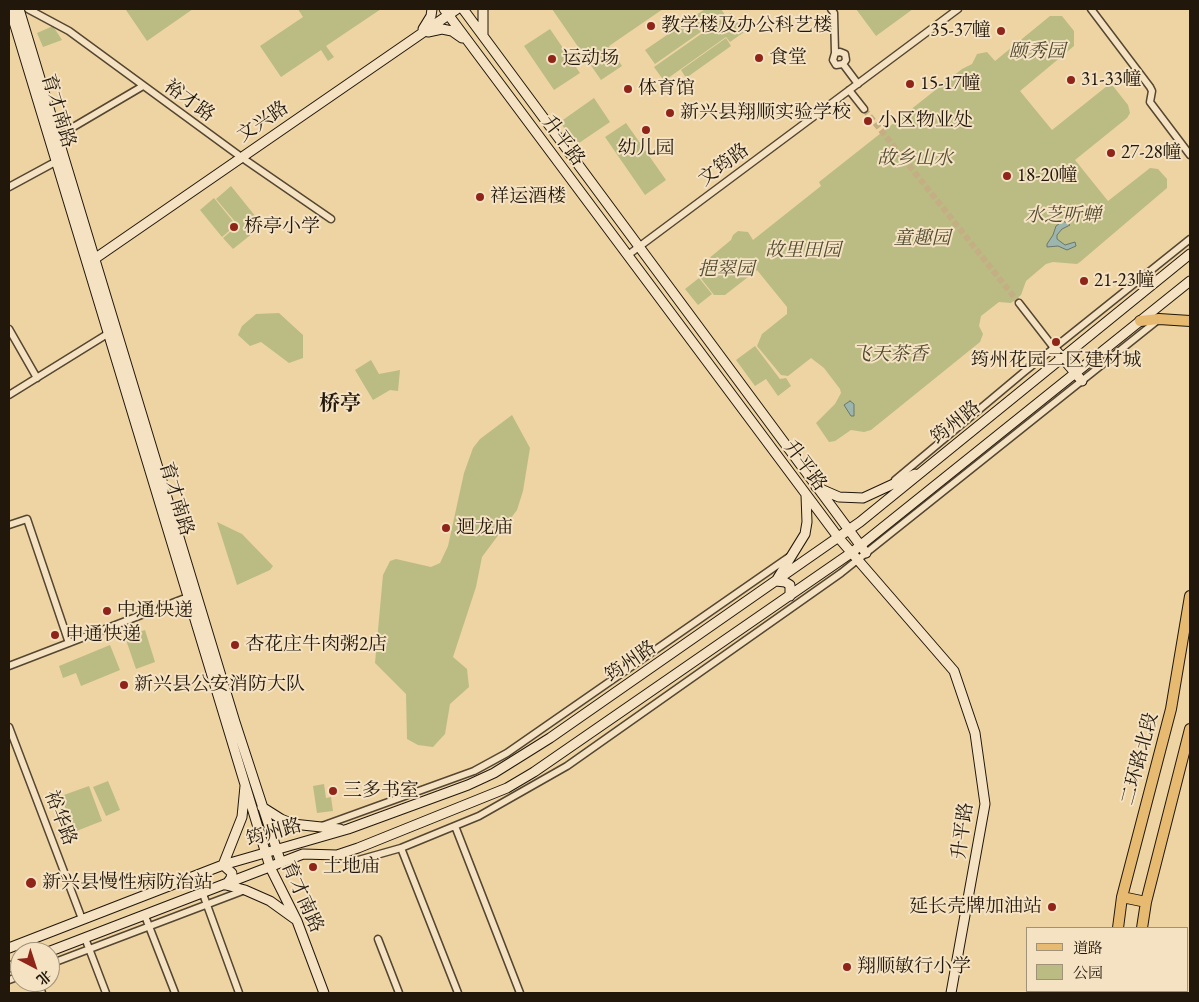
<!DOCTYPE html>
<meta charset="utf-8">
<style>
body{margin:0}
#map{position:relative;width:1199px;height:1002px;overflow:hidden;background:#eed3a3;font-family:"EB Garamond","Noto Serif SC",serif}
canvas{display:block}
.frame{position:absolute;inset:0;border:10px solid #21170a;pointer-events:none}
.legend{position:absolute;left:1026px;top:927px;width:162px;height:65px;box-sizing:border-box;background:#f4e2c3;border:1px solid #a09179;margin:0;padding:6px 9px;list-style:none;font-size:15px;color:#21170a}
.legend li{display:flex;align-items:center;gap:10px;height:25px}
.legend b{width:25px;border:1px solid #a09179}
.north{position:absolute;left:10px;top:942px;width:50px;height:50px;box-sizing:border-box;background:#f4e2c3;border:1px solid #a09179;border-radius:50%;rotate:140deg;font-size:14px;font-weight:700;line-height:20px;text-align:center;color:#21170a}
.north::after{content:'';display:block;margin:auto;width:18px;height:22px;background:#8f2418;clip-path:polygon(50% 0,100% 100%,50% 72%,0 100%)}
</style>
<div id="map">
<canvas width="1199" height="1002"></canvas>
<div class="frame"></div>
<ul class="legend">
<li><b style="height:6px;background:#e7ba72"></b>道路</li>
<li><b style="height:14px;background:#bbbc84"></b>公园</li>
</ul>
<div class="north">北</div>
</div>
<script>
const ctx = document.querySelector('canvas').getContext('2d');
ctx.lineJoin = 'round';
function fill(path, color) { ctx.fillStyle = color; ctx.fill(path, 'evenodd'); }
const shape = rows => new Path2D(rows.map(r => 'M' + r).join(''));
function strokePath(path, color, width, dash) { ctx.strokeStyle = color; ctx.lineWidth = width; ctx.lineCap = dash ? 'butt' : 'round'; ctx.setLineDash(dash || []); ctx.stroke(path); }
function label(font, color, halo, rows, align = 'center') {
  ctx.font = font + ' "EB Garamond","Noto Serif SC",serif'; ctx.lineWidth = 4; ctx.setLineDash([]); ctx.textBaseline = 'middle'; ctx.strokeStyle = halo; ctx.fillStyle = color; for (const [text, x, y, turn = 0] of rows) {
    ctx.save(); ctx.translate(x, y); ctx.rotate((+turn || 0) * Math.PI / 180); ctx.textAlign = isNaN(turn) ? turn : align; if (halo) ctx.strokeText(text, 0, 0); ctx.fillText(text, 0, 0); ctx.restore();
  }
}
fill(shape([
 [127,9,193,9,147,41,126,10],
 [298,9,381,9,326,46,334,57,328,61,321,50,281,77,260,46,303,17],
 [552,9,663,9,609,46,622,66,601,80],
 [705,9,721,9,725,15,655,64,645,50],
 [856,9,913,9,876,36],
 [731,13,744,32,730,42,726,37,664,81,654,67],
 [1050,16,1062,16,1074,31,1074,46,1020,91,1052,130,1107,86,1113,86,1128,105,1130,113,1127,118,1075,160,1108,201,1150,168,1158,169,1167,179,1167,188,1080,262,1077,264,1053,262,1046,264,1026,281,1021,295,1011,303,999,302,981,316,979,326,983,334,980,342,871,430,864,432,851,430,835,441,829,442,816,423,835,404,841,393,840,389,824,368,811,358,788,376,781,375,757,346,762,334,787,314,787,307,757,270,725,295,714,295,699,276,702,264,731,240,733,235,738,231,748,232,753,240,821,186,819,182,962,69,972,64,977,54,987,52,995,61],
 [53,26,62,40,43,47,37,33],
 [550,29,580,73,554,90,524,46],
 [726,38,731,46,686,78,681,70],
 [594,98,610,122,576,145,560,122],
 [626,123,666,180,645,195,605,137],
 [231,186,256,217,247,225,253,233,233,249,223,238,238,225,216,199],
 [214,198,236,225,222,237,200,210],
 [699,278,712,294,698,305,685,289],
 [279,313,303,335,303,358,289,363,261,342,250,346,238,335,242,326,256,314],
 [755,346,780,379,786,378,791,386,778,396,766,379,755,386,736,360],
 [371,360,379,374,400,370,398,391,390,390,373,400,355,370],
 [512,415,530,448,523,491,517,510,482,557,476,587,453,657,467,669,469,687,450,704,445,734,433,747,418,745,407,739,406,694,375,663,383,575,390,561,396,559,431,567,440,563,448,546,464,473,473,448,480,439],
 [217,522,242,534,273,566,270,570,237,585],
 [145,630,155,662,136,669,125,637],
 [110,645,120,670,81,686,76,673,63,678,59,666],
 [108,781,120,810,106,816,93,787],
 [324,784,326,798,331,797,333,811,317,813,313,786],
 [89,786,102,821,74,832,61,796]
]), '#bbbc84');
const water = shape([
 [1063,221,1070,225,1062,229,1057,235,1057,239,1065,245,1075,242,1076,246,1067,250,1058,246,1047,247,1047,244,1053,235,1056,226,1063,221],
 [850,401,854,404,854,416,851,416,844,405,850,401]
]);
fill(water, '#9cb6ae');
strokePath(water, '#6b766c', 1);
strokePath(shape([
 [864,109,1019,303]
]), '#c5ad84', 6, [6, 3]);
const street = shape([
 [28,9,69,31,241,157,331,219],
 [831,9,834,13,835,53,833,60,836,65,843,64,846,60,845,54,840,52,835,53],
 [1091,9,1150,87,1152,91,1150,102,1190,155],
 [843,64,858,84],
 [849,90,864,109],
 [58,136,143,86],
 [9,187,57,161],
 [628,255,958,9],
 [1019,303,1054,348],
 [9,329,37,378],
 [9,395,109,333],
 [895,480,1024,372,1190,239],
 [9,525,27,519,69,643],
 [9,666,188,597],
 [9,727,82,919],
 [322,826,474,771,507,753,789,557],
 [455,826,520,993],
 [401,848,458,993],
 [338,855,355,861,401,848,479,816,567,766,841,573,1158,320],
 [203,894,239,993],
 [145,916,175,993],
 [85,938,106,993],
 [378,939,399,993],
 [50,964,245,890],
 [9,980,20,976],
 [38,982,42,993]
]);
const secondary = shape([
 [10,9,270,867,297,921,324,993],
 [19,9,235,722,281,863],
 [444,9,838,537,954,671,975,733,985,804,951,993],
 [463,9,866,553],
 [483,9,483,34],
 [423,29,431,16,432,9],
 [428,32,442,29,452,31,462,38],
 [90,262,457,9],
 [1054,348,1082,381],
 [816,487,839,497,863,498,915,474],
 [790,596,790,585,785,582,776,581,805,534,807,522,806,495],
 [262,807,281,819,293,824,340,829],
 [223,865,242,817,245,786],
 [223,865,232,873,231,878,226,885],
 [226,885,245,890,270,901,295,919],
 [9,948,223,865,348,829,468,785,494,773,550,738,860,522,1190,254],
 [48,952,303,854,337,855,358,848,507,788,534,772,851,553,1190,281],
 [9,967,20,963]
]);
const primary = shape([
 [1140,321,1159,319,1190,321],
 [1122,897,1146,902],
 [1118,928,1122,897,1171,709,1190,596],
 [1142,928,1146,902,1190,729],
 [1108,993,1108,991],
 [1133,993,1134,991]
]);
strokePath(street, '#544630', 9);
strokePath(secondary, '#21170a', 11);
strokePath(primary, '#21170a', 12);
strokePath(street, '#f4e2c3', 6);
strokePath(secondary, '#f4e2c3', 9);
strokePath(primary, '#e7ba72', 10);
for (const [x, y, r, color] of [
 [651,26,5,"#8f2418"],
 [1001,31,5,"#8f2418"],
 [759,58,5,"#8f2418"],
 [552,59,5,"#8f2418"],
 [1071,80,5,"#8f2418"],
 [910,84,5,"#8f2418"],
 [628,89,5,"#8f2418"],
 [670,113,5,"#8f2418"],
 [868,121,5,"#8f2418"],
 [646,130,5,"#8f2418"],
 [1111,153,5,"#8f2418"],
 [1007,176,5,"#8f2418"],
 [480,197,5,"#8f2418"],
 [234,227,5,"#8f2418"],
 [1084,281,5,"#8f2418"],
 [1056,342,5,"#8f2418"],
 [446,528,5,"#8f2418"],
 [107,611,5,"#8f2418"],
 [55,635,5,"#8f2418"],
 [235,645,5,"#8f2418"],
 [124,685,5,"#8f2418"],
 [333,791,5,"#8f2418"],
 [313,867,5,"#8f2418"],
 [31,883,6,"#8f2418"],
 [1052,907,5,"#8f2418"],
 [847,967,5,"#8f2418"]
]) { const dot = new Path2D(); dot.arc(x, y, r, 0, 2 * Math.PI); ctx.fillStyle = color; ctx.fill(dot); strokePath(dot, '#f4e2c3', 2); }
label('19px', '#21170a', '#f4e2c3', [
 ["教学楼及办公科艺楼",661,26],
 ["35-37幢",991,31,"right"],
 ["食堂",769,58],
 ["运动场",562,59],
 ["31-33幢",1081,80],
 ["15-17幢",920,84],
 ["体育馆",638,89],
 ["新兴县翔顺实验学校",680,113],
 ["小区物业处",878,121],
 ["幼儿园",646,149,"center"],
 ["27-28幢",1121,153],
 ["18-20幢",1017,176],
 ["祥运酒楼",490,197],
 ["桥亭小学",244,227],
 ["21-23幢",1094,281],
 ["筠州花园二区建材城",1056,361,"center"],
 ["迴龙庙",456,528],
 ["中通快递",117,611],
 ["申通快递",65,635],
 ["杏花庄牛肉粥2店",245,645],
 ["新兴县公安消防大队",134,685],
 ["三多书室",343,791],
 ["土地庙",323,867],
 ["新兴县慢性病防治站",42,883],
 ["延长壳牌加油站",1042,907,"right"],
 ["翔顺敏行小学",857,967]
], 'left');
label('italic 19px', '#4f492f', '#f4e2c3', [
 ["颐秀园",1037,52],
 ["故乡山水",915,159],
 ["水芝听蝉",1063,216],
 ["童趣园",922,239],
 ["故里田园",803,251],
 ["挹翠园",726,270],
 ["飞天茶香",890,355]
]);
label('19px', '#21170a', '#f4e2c3', [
 ["裕才路",189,101,36],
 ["育才南路",58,111,73],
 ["文兴路",263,122,-34],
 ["升平路",563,141,53],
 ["文筠路",724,165,-37],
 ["筠州路",956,423,-39],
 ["升平路",805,466,53],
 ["育才南路",176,499,73],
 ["筠州路",631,662,-35],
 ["二环路北段",1140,759,-75],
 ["裕华路",60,818,69],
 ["升平路",963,831,-82],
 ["筠州路",274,833,-16],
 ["育才南路",302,897,66]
]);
label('bold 21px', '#21170a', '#f4e2c3', [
 ["桥亭",340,404]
]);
</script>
